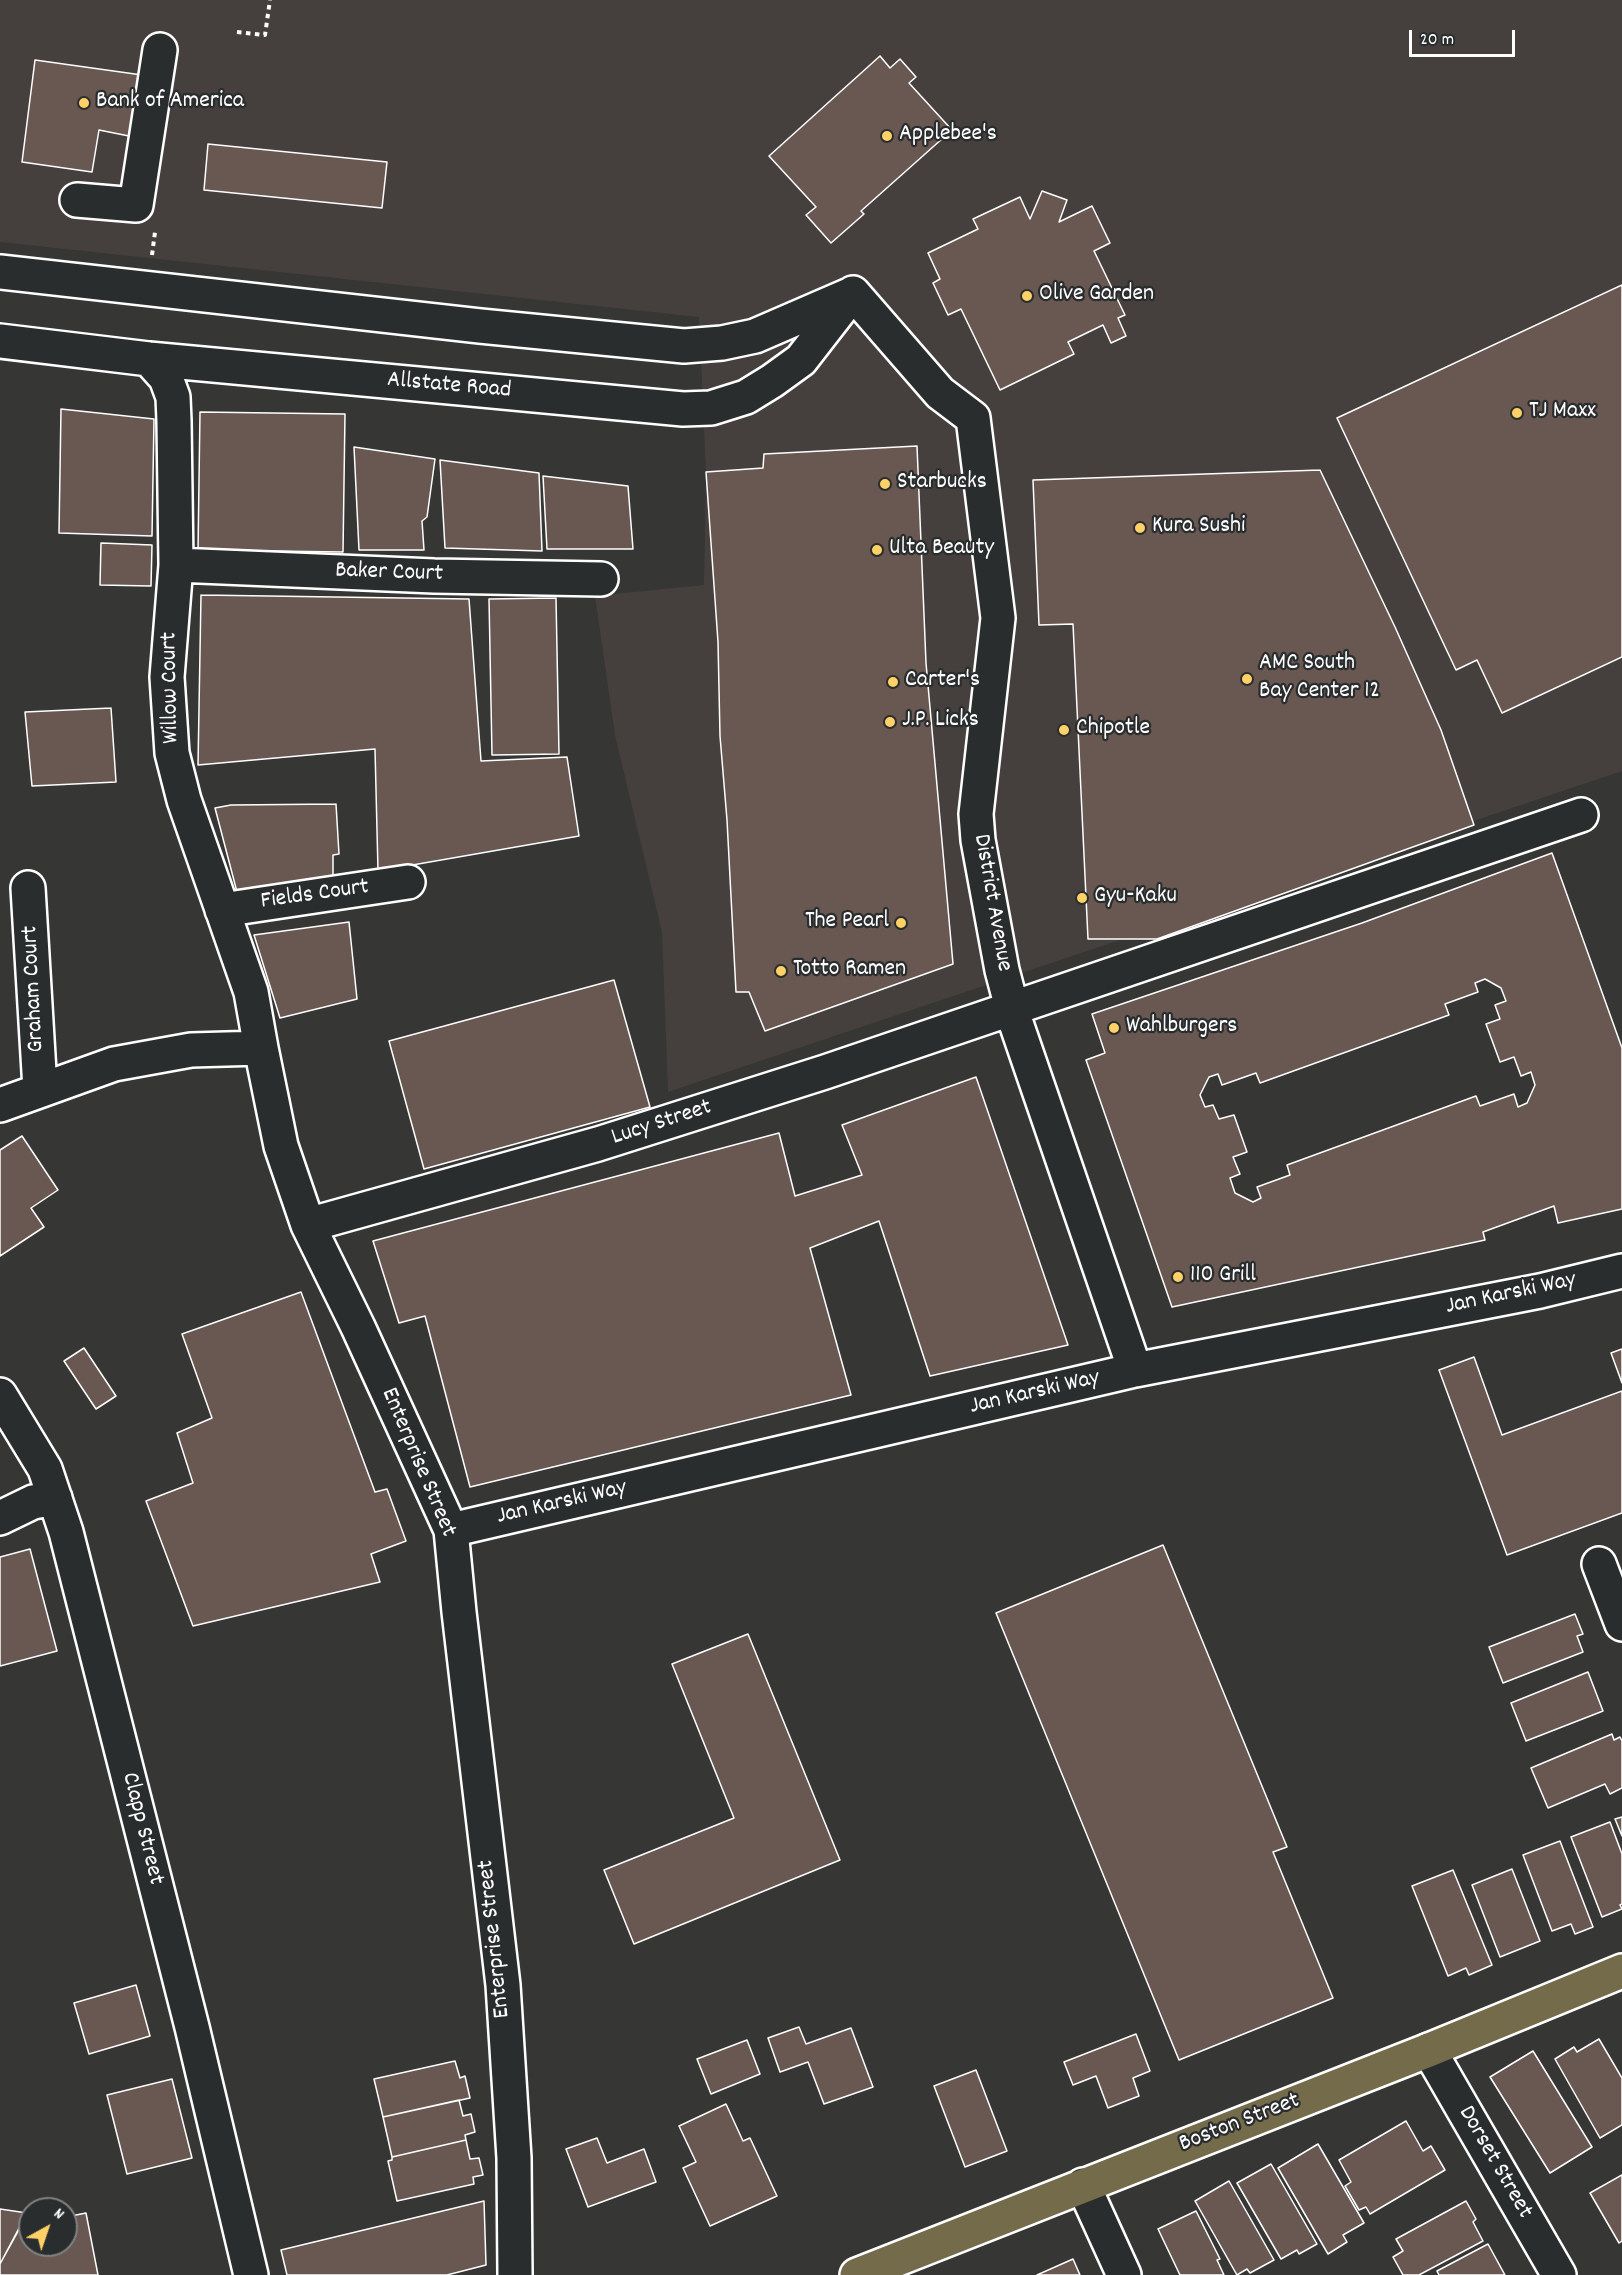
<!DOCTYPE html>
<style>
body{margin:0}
#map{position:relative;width:1622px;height:2275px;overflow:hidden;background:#363635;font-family:Dekko,sans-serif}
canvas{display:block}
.north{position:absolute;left:18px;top:2197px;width:60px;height:60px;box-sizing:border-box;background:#2a2d2e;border:2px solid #7f8182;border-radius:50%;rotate:40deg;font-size:16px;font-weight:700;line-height:24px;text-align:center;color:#fff}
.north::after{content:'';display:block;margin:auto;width:21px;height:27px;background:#ffd166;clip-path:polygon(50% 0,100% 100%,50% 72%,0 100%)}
.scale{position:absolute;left:1409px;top:30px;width:106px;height:27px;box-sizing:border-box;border:3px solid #fff;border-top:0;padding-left:8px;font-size:18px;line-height:21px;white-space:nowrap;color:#fff;-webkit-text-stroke:4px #2a2d2e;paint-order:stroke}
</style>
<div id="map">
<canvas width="1622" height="2275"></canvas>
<div class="north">N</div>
<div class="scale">20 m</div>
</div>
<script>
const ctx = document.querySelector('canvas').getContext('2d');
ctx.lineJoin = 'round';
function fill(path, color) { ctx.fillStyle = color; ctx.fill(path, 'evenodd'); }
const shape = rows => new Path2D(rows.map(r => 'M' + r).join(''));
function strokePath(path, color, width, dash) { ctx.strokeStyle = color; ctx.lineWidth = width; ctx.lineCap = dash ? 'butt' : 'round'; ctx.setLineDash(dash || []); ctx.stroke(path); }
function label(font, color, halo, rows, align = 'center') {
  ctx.font = font + ' Dekko,sans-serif'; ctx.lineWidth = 4.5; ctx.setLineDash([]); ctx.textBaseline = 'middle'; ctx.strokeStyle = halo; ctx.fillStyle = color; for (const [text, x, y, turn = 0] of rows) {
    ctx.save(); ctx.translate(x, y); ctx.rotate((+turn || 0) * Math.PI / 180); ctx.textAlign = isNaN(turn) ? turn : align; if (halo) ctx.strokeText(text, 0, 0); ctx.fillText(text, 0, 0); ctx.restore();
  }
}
fill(shape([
 [0,0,1622,0,1622,771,668,1092,662,932,615,735,595,596,704,585,706,472,699,317,0,242]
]), '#45403d');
const building = shape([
 [880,56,890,68,900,59,916,77,909,83,952,130,861,211,864,214,831,243,806,215,816,207,769,156,880,56],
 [35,60,142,75,134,137,99,130,92,172,22,162,35,60],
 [208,144,387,162,382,208,204,190,208,144],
 [1042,191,1067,200,1059,222,1092,206,1110,243,1094,251,1125,315,1118,318,1126,336,1111,343,1103,325,1068,342,1074,354,1000,390,961,309,948,315,933,283,940,279,928,253,978,229,973,219,1020,197,1030,219,1042,191],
 [1622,285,1622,657,1502,713,1477,660,1456,670,1337,418,1622,285],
 [61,409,154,419,152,536,59,533,61,409],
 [200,412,345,414,343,552,198,550,200,412],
 [917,446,926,663,953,964,765,1031,749,992,736,992,727,820,720,736,718,642,706,472,763,468,764,454,917,446],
 [354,447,435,459,427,517,422,521,424,550,359,550,354,447],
 [440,460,539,473,542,551,445,548,440,460],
 [1320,470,1395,627,1441,730,1474,825,1157,939,1088,939,1073,624,1039,625,1033,480,1320,470],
 [543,476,628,486,633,549,547,549,543,476],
 [101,543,152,545,151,586,100,585,101,543],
 [201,595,469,599,481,761,567,757,579,836,378,871,375,749,198,765,201,595],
 [556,598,559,754,492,755,489,599,556,598],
 [111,708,116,782,32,786,25,712,111,708],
 [336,804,339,854,333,855,333,878,237,892,215,808,231,805,336,804],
 [1552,853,1622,1048,1622,1209,1558,1223,1554,1206,1483,1232,1485,1240,1172,1307,1086,1060,1105,1053,1092,1014,1362,923,1552,853],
 [1485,979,1501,988,1506,1001,1495,1005,1500,1019,1486,1024,1500,1062,1514,1057,1521,1076,1531,1072,1535,1085,1527,1103,1518,1107,1514,1094,1480,1106,1476,1096,1287,1165,1290,1175,1257,1187,1261,1198,1253,1202,1235,1193,1230,1178,1240,1174,1233,1157,1247,1152,1234,1115,1219,1119,1213,1105,1205,1107,1200,1095,1209,1077,1218,1074,1222,1085,1256,1073,1260,1083,1449,1015,1445,1004,1478,992,1475,983,1485,979],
 [349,922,357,999,280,1018,254,935,349,922],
 [614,980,650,1107,424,1169,389,1041,614,980],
 [976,1077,1068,1345,930,1376,879,1221,810,1248,851,1395,470,1487,425,1316,399,1323,373,1241,779,1133,795,1196,862,1175,842,1125,976,1077],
 [22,1136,58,1190,31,1208,44,1227,0,1256,0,1150,22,1136],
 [301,1292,375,1492,387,1489,406,1541,371,1554,380,1582,193,1626,146,1501,193,1483,177,1433,212,1418,182,1334,301,1292],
 [84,1348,116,1396,96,1409,64,1361,84,1348],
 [1622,1349,1622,1383,1611,1353,1622,1349],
 [1474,1357,1502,1435,1622,1391,1622,1513,1507,1555,1439,1370,1474,1357],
 [1163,1545,1287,1847,1273,1852,1333,1998,1179,2060,996,1613,1163,1545],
 [30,1549,57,1651,0,1666,0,1557,30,1549],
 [1575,1614,1583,1634,1577,1636,1583,1652,1503,1683,1489,1647,1575,1614],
 [748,1634,840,1860,634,1944,604,1870,734,1818,672,1664,748,1634],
 [1588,1672,1603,1711,1526,1741,1511,1703,1588,1672],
 [1612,1734,1614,1740,1620,1737,1622,1741,1622,1788,1610,1794,1605,1784,1548,1808,1531,1768,1612,1734],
 [1622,1817,1622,1836,1615,1819,1622,1817],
 [1610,1822,1622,1854,1622,1904,1620,1905,1622,1909,1602,1917,1571,1837,1610,1822],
 [1560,1841,1593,1927,1575,1934,1571,1924,1552,1931,1523,1855,1560,1841],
 [1512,1869,1540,1941,1500,1957,1472,1885,1512,1869],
 [1453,1870,1492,1965,1469,1975,1466,1968,1448,1976,1412,1886,1453,1870],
 [136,1985,150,2036,89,2054,74,2003,136,1985],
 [799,2027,806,2044,851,2028,873,2087,824,2104,808,2062,780,2072,768,2038,799,2027],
 [1136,2034,1150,2071,1133,2078,1139,2096,1108,2108,1096,2076,1073,2085,1064,2062,1136,2034],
 [1599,2039,1622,2078,1622,2125,1600,2138,1555,2059,1574,2047,1577,2052,1599,2039],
 [747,2040,760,2074,711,2094,697,2059,747,2040],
 [1533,2051,1592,2147,1550,2173,1490,2077,1533,2051],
 [455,2061,460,2078,465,2076,470,2098,383,2117,374,2079,455,2061],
 [976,2070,1007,2151,965,2167,934,2086,976,2070],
 [172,2079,192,2158,127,2174,107,2095,172,2079],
 [459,2100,463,2116,471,2114,475,2132,465,2135,466,2140,392,2157,383,2117,459,2100],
 [726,2104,743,2141,750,2138,777,2196,710,2226,683,2168,696,2162,679,2126,726,2104],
 [1406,2121,1423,2151,1431,2146,1445,2170,1370,2214,1366,2207,1359,2210,1345,2186,1351,2182,1339,2160,1406,2121],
 [597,2138,607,2163,644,2149,656,2182,588,2207,566,2149,597,2138],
 [466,2140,470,2159,479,2158,483,2175,473,2177,474,2184,397,2201,388,2161,392,2160,392,2157,466,2140],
 [1318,2144,1364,2223,1343,2235,1347,2242,1328,2254,1278,2168,1318,2144],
 [1271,2164,1317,2244,1299,2254,1297,2250,1281,2259,1237,2183,1271,2164],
 [1622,2175,1622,2241,1619,2243,1590,2193,1622,2175],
 [1229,2181,1274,2260,1250,2273,1247,2269,1237,2275,1195,2201,1229,2181],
 [484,2201,486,2265,447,2275,287,2275,281,2250,484,2201],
 [1466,2201,1476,2219,1473,2222,1483,2241,1419,2275,1403,2275,1393,2257,1403,2251,1396,2239,1466,2201],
 [0,2209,27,2213,0,2264,0,2209],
 [1196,2211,1220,2259,1217,2260,1224,2275,1180,2275,1158,2229,1196,2211],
 [86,2213,98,2275,0,2275,0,2264,21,2226,30,2224,30,2245,66,2245,66,2217,86,2213],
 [1488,2244,1505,2275,1439,2275,1437,2271,1488,2244],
 [1073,2259,1080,2275,1037,2275,1073,2259]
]);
fill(building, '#685851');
strokePath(building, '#fff', 1.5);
const minor = shape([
 [77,200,136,205,160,50],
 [0,272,480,326,684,346,722,343,755,336,852,294],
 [853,293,940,393,973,418,998,618,976,814,978,840,1002,970,1016,1023,1135,1370],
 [0,341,149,359,471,389,683,409,711,408,746,397,772,381,801,360,853,293],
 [149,359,166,378,173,397,174,421,176,565,167,677,172,753,184,800,251,992,261,1048],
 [176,565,434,576,601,579],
 [28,888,40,1089],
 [222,910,408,882],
 [0,1105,114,1064,191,1050,261,1048,281,1146,308,1225,358,1327,451,1530,459,1612,503,1985,514,2158,515,2275],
 [308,1225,598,1144,825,1072,1581,815],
 [0,1395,45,1469,66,1532,192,2027,251,2275],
 [0,1518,33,1502,55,1498],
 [451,1530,1135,1370,1540,1291,1622,1271],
 [1599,1564,1622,1624],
 [1429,2050,1559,2275],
 [1083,2185,1124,2275]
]);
const major = shape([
 [857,2275,1429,2050,1622,1971]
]);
strokePath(minor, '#fff', 38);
strokePath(major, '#fff', 38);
strokePath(shape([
 [237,32,265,35,270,0],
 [152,255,155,232]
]), '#fff', 4, [4.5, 4.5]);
strokePath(minor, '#2a2d2e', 33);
strokePath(major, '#746b4b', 33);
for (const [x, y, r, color] of [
 [84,103,6,"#ffd166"],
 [887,136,6,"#ffd166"],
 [1027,296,6,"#ffd166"],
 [1517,413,6,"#ffd166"],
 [885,484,6,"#ffd166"],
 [1140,528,6,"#ffd166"],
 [877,550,6,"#ffd166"],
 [1247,679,6,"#ffd166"],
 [893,682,6,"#ffd166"],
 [890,722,6,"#ffd166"],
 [1064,730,6,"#ffd166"],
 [1082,898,6,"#ffd166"],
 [901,923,6,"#ffd166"],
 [781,971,6,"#ffd166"],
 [1114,1028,6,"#ffd166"],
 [1178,1277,6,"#ffd166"]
]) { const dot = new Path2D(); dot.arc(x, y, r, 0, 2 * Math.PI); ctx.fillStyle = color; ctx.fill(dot); strokePath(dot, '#2a2d2e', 2); }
label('24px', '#fff', '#2a2d2e', [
 ["Bank of America",96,103],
 ["Applebee's",899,136],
 ["Olive Garden",1039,296],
 ["TJ Maxx",1529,413],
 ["Starbucks",897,484],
 ["Kura Sushi",1152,528],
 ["Ulta Beauty",889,550],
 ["AMC South",1259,665],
 ["Bay Center 12",1259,693],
 ["Carter's",905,682],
 ["J.P. Licks",902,722],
 ["Chipotle",1076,730],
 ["Gyu-Kaku",1094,898],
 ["The Pearl",889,923,"right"],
 ["Totto Ramen",793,971],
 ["Wahlburgers",1126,1028],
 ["110 Grill",1190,1277]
], 'left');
label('24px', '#fff', '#2a2d2e', [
 ["Allstate Road",449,387,5],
 ["Baker Court",389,574,2],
 ["Willow Court",172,688,-91],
 ["Fields Court",315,896,-8],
 ["District Avenue",991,903,80],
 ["Graham Court",35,989,-93],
 ["Lucy Street",662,1124,-18],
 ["Jan Karski Way",1511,1295,-12],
 ["Jan Karski Way",1035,1394,-13],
 ["Enterprise Street",417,1463,67],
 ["Jan Karski Way",562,1504,-13],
 ["Clapp Street",141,1829,76],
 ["Enterprise Street",496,1939,-96],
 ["Boston Street",1240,2124,-21],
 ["Dorset Street",1494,2163,60]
]);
</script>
